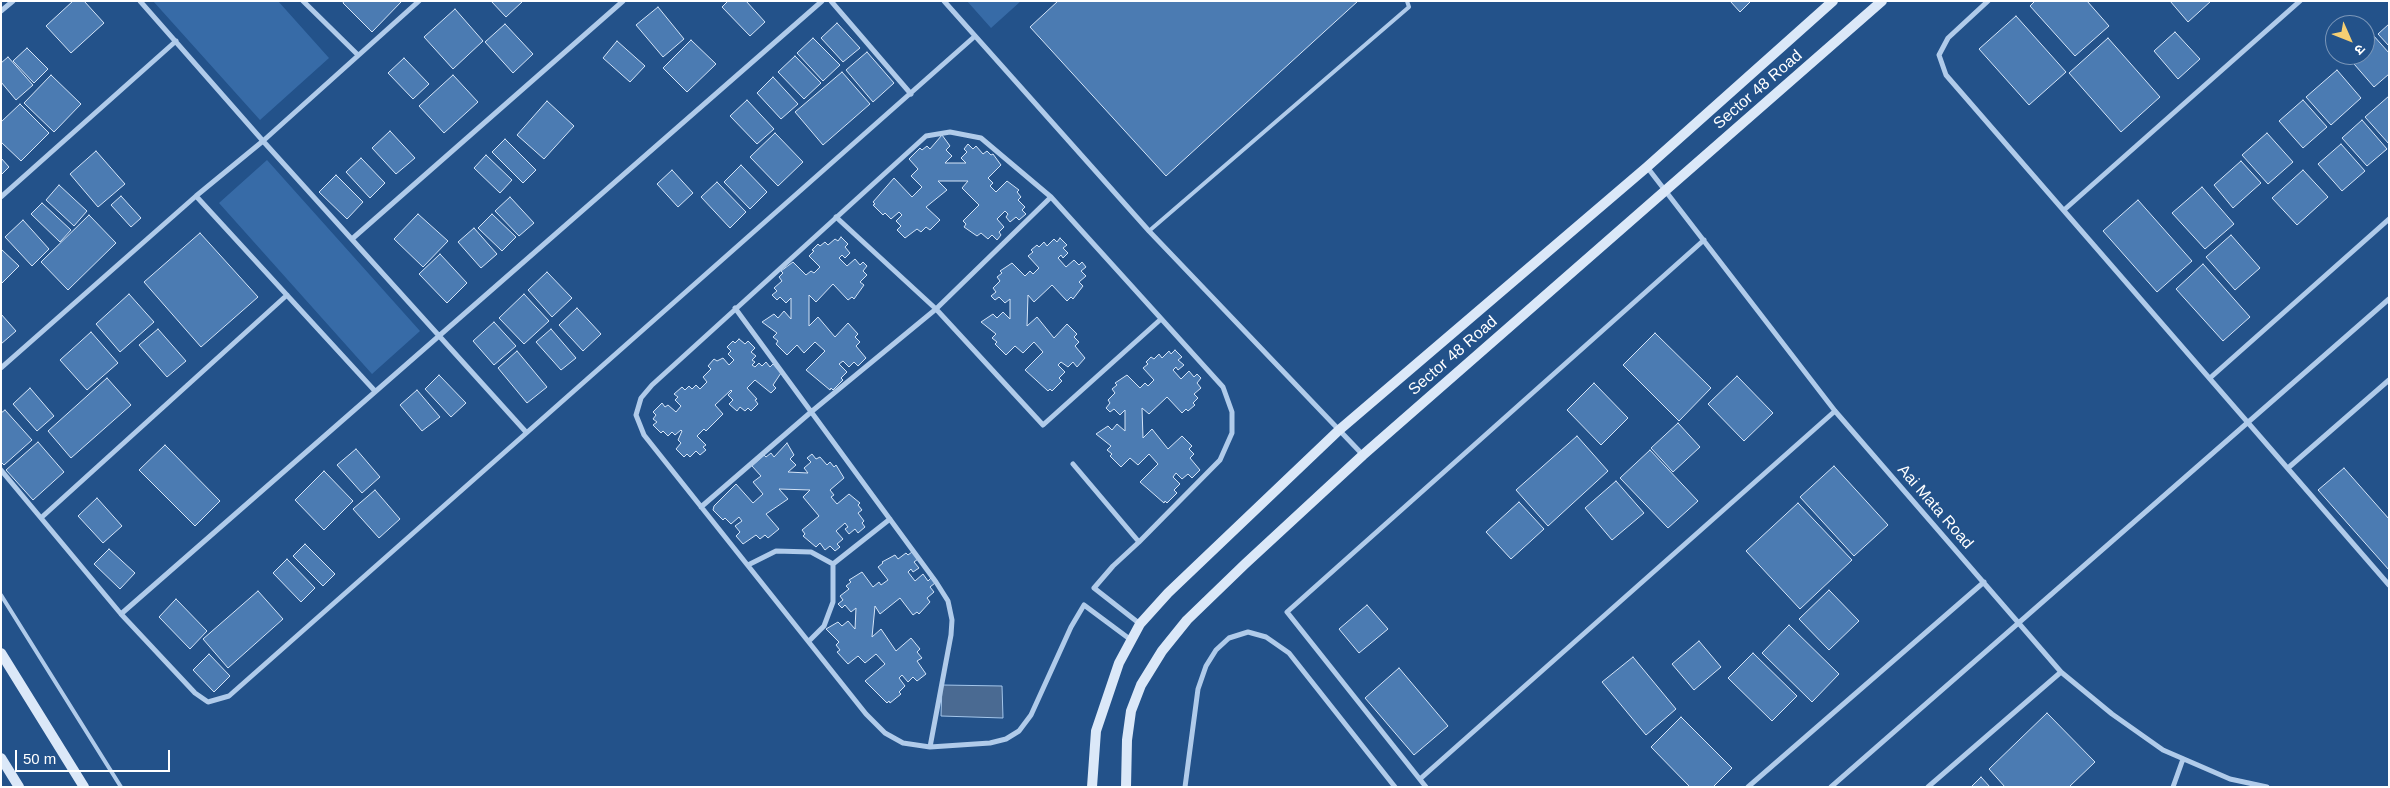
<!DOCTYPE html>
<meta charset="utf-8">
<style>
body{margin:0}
#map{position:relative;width:2390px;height:788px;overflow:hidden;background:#23528a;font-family:Helvetica,"Noto Sans Devanagari",sans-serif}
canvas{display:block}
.frame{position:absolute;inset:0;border:2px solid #fff;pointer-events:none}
.north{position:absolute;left:2325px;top:15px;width:50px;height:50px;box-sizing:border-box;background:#23528a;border:1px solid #7b97b9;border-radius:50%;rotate:134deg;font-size:14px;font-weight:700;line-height:20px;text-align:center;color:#fff}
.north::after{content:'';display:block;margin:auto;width:18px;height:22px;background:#f5ce73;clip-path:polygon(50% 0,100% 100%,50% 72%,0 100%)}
.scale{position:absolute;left:15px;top:750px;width:155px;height:22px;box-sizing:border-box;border:2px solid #fff;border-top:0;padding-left:6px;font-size:15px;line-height:18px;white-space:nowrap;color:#fff;-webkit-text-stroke:4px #23528a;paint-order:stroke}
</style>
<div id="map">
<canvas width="2390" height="788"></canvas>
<div class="frame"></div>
<div class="north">उ</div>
<div class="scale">50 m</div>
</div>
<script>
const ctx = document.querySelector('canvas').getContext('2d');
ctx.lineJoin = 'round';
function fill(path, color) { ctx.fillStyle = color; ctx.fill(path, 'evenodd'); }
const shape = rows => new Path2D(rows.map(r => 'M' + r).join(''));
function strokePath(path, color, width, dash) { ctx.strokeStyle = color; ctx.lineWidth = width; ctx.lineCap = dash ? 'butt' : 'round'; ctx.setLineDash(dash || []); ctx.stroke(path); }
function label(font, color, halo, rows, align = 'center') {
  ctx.font = font + ' Helvetica,sans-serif'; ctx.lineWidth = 4; ctx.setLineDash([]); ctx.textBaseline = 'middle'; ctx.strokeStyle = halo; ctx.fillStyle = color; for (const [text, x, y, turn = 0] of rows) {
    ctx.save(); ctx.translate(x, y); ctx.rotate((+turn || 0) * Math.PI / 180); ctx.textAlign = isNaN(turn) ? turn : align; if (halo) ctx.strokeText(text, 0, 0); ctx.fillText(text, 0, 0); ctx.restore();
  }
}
fill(shape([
 [153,1,278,1,329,58,260,120],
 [967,1,1021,1,991,28],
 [267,160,420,331,372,374,219,203]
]), '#376ba7');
const water = shape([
 [942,685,1002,686,1003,718,941,716,942,685]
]);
fill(water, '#4a6a92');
strokePath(water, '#a4c6eb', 1);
const building = shape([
 [73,1,84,1,104,23,71,53,46,26,73,1],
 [344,1,402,1,372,32,343,3,344,1],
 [491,1,523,1,506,17,491,1],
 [728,1,746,1,765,22,750,36,722,7,728,1],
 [1058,1,1358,1,1166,176,1030,27,1058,1],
 [1730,1,1751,1,1740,12,1730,1],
 [2035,1,2087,1,2109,26,2075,56,2030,6,2035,1],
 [2170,1,2211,1,2188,22,2170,1],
 [658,7,684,39,663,57,636,25,658,7],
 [455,9,483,41,453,69,424,37,455,9],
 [2016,16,2066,72,2029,105,1979,49,2016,16],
 [837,23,860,48,843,62,821,38,837,23],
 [505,24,533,54,513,73,485,42,505,24],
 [2389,24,2389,46,2378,34,2389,24],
 [2175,32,2200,59,2178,79,2154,51,2175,32],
 [2373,35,2389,53,2389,74,2374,87,2348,57,2350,55,2365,55,2365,42,2373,35],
 [813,38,840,65,823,81,797,53,813,38],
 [2108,38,2160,97,2121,132,2069,73,2108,38],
 [691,40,716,64,687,92,663,68,691,40],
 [617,41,645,66,630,82,603,58,617,41],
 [27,48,48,69,34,83,13,61,27,48],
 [867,52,894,83,873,102,846,70,867,52],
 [795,56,821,83,804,99,778,72,795,56],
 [8,57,33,85,16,100,1,82,1,63,8,57],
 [404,58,429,84,413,99,388,73,404,58],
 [2337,70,2361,98,2331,125,2306,97,2337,70],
 [842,72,870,104,823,145,795,112,842,72],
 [51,75,81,104,54,132,24,103,51,75],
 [453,75,478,102,444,133,419,106,453,75],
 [773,77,798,104,781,119,757,93,773,77],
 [2389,96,2389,144,2365,117,2389,96],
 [747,100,774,129,757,144,730,116,747,100],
 [2303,100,2327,127,2303,148,2279,121,2303,100],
 [547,101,574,126,544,159,517,135,547,101],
 [20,104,49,133,21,161,1,142,1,122,20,104],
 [2362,120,2387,149,2367,166,2342,138,2362,120],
 [390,131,415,158,396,174,372,148,390,131],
 [775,133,803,162,778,186,750,157,775,133],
 [2267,133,2293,162,2268,184,2242,155,2267,133],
 [942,135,950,146,946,150,952,156,945,163,966,163,961,158,967,152,964,149,968,144,973,149,976,146,983,154,987,151,991,155,993,154,1001,165,988,178,993,183,990,186,996,192,1007,181,1019,190,1017,192,1021,197,1018,200,1025,207,1022,210,1026,214,1019,220,1016,217,1010,222,1006,217,1008,214,1005,211,997,219,1004,227,999,232,1001,235,997,240,992,235,988,239,981,233,977,236,964,227,966,224,963,221,979,205,962,188,968,181,938,181,947,190,926,207,940,220,930,230,926,227,921,232,917,229,905,238,897,230,901,226,896,221,902,215,899,212,891,219,885,213,883,215,873,205,875,204,873,202,894,178,912,197,922,187,911,176,918,169,909,159,920,148,922,150,927,146,930,149,942,135],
 [505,139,536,170,523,183,492,152,505,139],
 [2341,144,2365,171,2342,191,2318,164,2341,144],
 [96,151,125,184,98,207,70,174,96,151],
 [486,155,512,180,500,193,474,168,486,155],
 [1,158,9,167,1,175,1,158],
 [361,158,385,183,370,198,346,172,361,158],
 [2241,161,2261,183,2233,208,2214,185,2241,161],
 [741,165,767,192,750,209,724,182,741,165],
 [672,170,693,193,678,207,657,184,672,170],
 [2303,170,2328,197,2297,225,2272,198,2303,170],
 [336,175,363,202,347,219,319,192,336,175],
 [717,182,746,212,730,228,701,197,717,182],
 [59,185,87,211,74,226,46,200,59,185],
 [2202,187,2234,224,2205,249,2172,213,2202,187],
 [121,196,141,218,131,227,111,205,121,196],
 [510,197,534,223,519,236,495,211,510,197],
 [2138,200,2192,261,2157,292,2103,231,2138,200],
 [42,203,71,230,60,242,31,214,42,203],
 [418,214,448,241,423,267,394,239,418,214],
 [492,214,516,237,502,251,478,228,492,214],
 [89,215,116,243,68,290,41,262,89,215],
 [23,220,49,249,32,266,5,237,23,220],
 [474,228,497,254,481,268,458,242,474,228],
 [200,233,258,297,201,347,144,282,200,233],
 [2231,235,2260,268,2235,290,2206,257,2231,235],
 [841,237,848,244,845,247,850,253,845,258,842,255,839,258,847,266,855,259,860,265,863,262,867,266,863,271,867,275,860,282,864,285,854,299,852,297,848,300,833,284,816,302,809,295,809,326,818,317,835,337,848,323,858,334,855,337,860,342,856,346,866,358,858,366,854,362,849,367,843,361,839,364,847,372,841,378,843,380,833,390,831,388,830,390,806,370,825,351,815,342,804,353,797,345,787,355,776,344,778,341,773,337,777,333,762,322,774,314,778,318,784,311,791,319,791,298,786,303,780,297,777,300,772,295,777,291,774,288,782,281,779,277,783,273,781,271,793,262,806,275,811,271,814,273,820,267,809,256,814,251,812,250,818,244,820,246,825,242,828,245,835,239,838,241,841,237],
 [1060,238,1067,245,1063,248,1068,253,1063,258,1061,255,1058,258,1066,267,1074,260,1079,265,1082,262,1086,267,1081,271,1086,276,1079,282,1083,286,1073,299,1071,297,1067,301,1052,285,1034,302,1028,295,1027,326,1037,317,1054,338,1067,324,1077,334,1074,337,1079,342,1075,346,1085,358,1077,367,1073,362,1068,367,1061,362,1058,365,1065,372,1059,378,1062,381,1052,391,1050,389,1048,391,1025,370,1043,352,1034,342,1023,353,1015,346,1006,355,995,344,997,342,992,338,996,334,981,322,993,314,997,318,1003,312,1010,319,1010,299,1005,303,999,297,995,300,991,296,996,292,993,288,1000,281,997,277,1002,273,1000,271,1012,263,1025,276,1030,271,1033,274,1039,268,1028,256,1033,252,1031,250,1037,245,1039,247,1044,242,1047,246,1054,239,1057,242,1060,238],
 [1,249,19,266,2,283,1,282,1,249],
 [440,254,467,283,447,303,419,274,440,254],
 [2203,264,2250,317,2223,341,2176,289,2203,264],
 [547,272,572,298,552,317,528,290,547,272],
 [129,294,154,322,120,352,96,324,129,294],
 [524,294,549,321,524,344,499,318,524,294],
 [577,308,601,334,583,351,559,325,577,308],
 [1,314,16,331,1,344,1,314],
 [494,322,516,346,494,365,473,341,494,322],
 [158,329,186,361,167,377,139,345,158,329],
 [551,329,576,358,561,370,536,342,551,329],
 [91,332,118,363,87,390,60,360,91,332],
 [1655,333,1711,388,1679,421,1623,365,1655,333],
 [739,339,745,344,748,341,755,348,751,352,756,356,752,360,755,362,752,365,755,367,759,363,762,366,766,362,770,367,773,364,781,373,773,385,776,388,771,393,755,380,747,388,757,399,755,400,758,404,751,411,748,408,745,411,740,407,737,411,729,404,733,400,728,395,732,391,731,390,715,405,723,414,706,431,704,429,697,436,706,445,703,447,706,450,700,455,696,451,690,457,687,454,684,457,676,449,681,443,678,440,682,431,681,430,675,435,672,432,668,436,663,431,661,433,653,425,657,422,653,419,656,415,653,412,662,403,665,407,668,405,676,412,681,406,675,400,678,397,674,394,682,387,685,390,689,386,692,389,696,385,700,389,707,382,703,377,711,369,708,366,714,359,717,361,723,358,729,365,734,360,728,354,731,351,727,347,733,341,735,343,739,339],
 [1175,350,1182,357,1178,360,1184,365,1178,370,1176,367,1173,370,1181,379,1189,371,1194,377,1197,374,1201,378,1197,383,1201,388,1194,394,1198,398,1193,403,1195,405,1188,411,1186,409,1182,413,1167,397,1149,414,1142,408,1143,438,1152,429,1168,449,1182,436,1192,446,1189,449,1194,454,1190,458,1200,470,1192,478,1188,474,1182,479,1176,473,1173,477,1180,484,1174,490,1177,493,1167,503,1165,501,1164,503,1140,482,1158,464,1149,454,1138,465,1130,458,1121,467,1110,456,1112,454,1107,450,1111,446,1096,434,1108,426,1112,430,1117,424,1125,431,1125,410,1120,415,1114,409,1110,412,1106,408,1110,403,1108,400,1115,393,1112,389,1117,385,1115,383,1127,375,1140,388,1145,383,1148,386,1154,380,1143,368,1148,364,1146,362,1151,357,1154,359,1159,354,1162,358,1169,351,1171,354,1175,350],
 [517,351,547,387,527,403,498,368,517,351],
 [439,375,466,403,451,417,425,389,439,375],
 [1737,376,1773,413,1744,441,1708,404,1737,376],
 [107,378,131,405,71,458,48,431,107,378],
 [1594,383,1628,418,1601,445,1567,410,1594,383],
 [30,388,54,416,37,431,13,404,30,388],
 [417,390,440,417,422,431,400,405,417,390],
 [5,410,32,440,4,465,1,462,1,413,5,410],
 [1678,423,1700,447,1673,472,1651,448,1678,423],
 [1577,436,1608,471,1548,526,1516,490,1577,436],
 [38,442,64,472,33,500,6,470,38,442],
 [787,443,794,455,790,459,796,465,788,472,808,473,804,468,811,462,807,458,812,454,816,459,820,457,827,465,830,462,834,467,836,465,844,478,830,490,834,495,831,497,837,504,849,494,860,503,858,505,862,510,858,513,864,521,862,523,865,527,858,533,855,529,849,534,845,529,848,527,845,523,836,531,843,539,837,544,840,547,835,551,830,546,825,550,820,543,816,547,803,536,805,534,802,530,819,516,803,497,810,490,779,489,788,499,766,514,779,529,768,538,765,535,760,539,756,535,743,544,736,536,740,532,735,526,742,521,739,517,731,524,725,518,723,520,713,510,714,506,736,484,753,503,763,494,753,482,761,476,752,466,764,455,766,457,771,453,774,457,787,443],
 [165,445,220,501,195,526,139,470,165,445],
 [356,449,380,477,362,493,337,465,356,449],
 [1650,450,1698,501,1668,528,1620,478,1650,450],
 [1834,466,1888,525,1854,556,1800,497,1834,466],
 [2344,468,2389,519,2389,570,2318,490,2344,468],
 [324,471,353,501,324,530,295,500,324,471],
 [1616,481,1644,513,1612,540,1585,508,1616,481],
 [375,490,400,519,379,538,353,509,375,490],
 [97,498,122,526,103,543,78,516,97,498],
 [1519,502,1544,529,1511,559,1486,532,1519,502],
 [1798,503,1852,560,1800,609,1746,551,1798,503],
 [305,544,335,574,323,586,293,556,305,544],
 [109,549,135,573,120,589,94,564,109,549],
 [912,552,918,559,914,562,919,568,913,572,911,569,908,572,915,581,923,574,928,581,931,578,935,583,930,587,934,592,927,598,930,602,919,614,917,612,913,615,900,598,880,614,875,606,872,637,881,629,896,651,911,638,920,649,917,652,922,658,917,661,926,674,917,681,913,677,908,682,902,675,899,678,905,686,899,692,901,694,890,703,889,701,887,703,865,681,885,664,876,654,865,663,858,656,848,664,837,652,840,650,836,645,839,642,826,629,838,622,842,626,848,621,855,629,856,608,851,612,845,605,842,608,838,604,843,600,840,596,849,589,846,586,851,582,849,580,862,572,873,587,879,582,881,585,888,580,878,567,883,563,882,562,895,555,898,559,906,553,908,555,912,552],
 [287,559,315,588,301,602,273,573,287,559],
 [1829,590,1859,621,1829,650,1799,619,1829,590],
 [258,591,283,619,228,668,203,639,258,591],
 [176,599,207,631,190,649,159,617,176,599],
 [1367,605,1388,629,1359,653,1339,629,1367,605],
 [1789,625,1839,674,1812,702,1762,653,1789,625],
 [1699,641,1721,667,1694,690,1672,664,1699,641],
 [1753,653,1797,696,1772,721,1728,678,1753,653],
 [209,654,230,676,214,692,193,670,209,654],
 [1633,657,1676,709,1646,735,1602,682,1633,657],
 [1399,668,1448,726,1414,755,1365,698,1399,668],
 [2047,713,2095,762,2069,787,2005,787,1989,769,2047,713],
 [1681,717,1732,768,1713,787,1690,787,1651,747,1681,717],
 [1981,777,1990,787,1971,787,1981,777]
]);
fill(building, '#4b7bb2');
strokePath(building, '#d5e5f8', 1);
strokePath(shape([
 [1149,231,1409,7,1407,1],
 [1,595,121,787]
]), '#b0cbea', 4);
strokePath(shape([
 [140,1,263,141,526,432],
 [303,1,358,55],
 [831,1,911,94],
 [944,1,1149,231,1363,455],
 [1988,1,1948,38,1939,55,1946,75,2389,585],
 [1,11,13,1],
 [1647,167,1835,411,2061,672,2112,714,2163,750,2230,779,2267,787],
 [196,196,374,390],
 [1,197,176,41],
 [2064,210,2300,1],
 [836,217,936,309,1043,425,1161,319],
 [352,239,623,1],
 [735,308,936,582,948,601,952,620,951,635,930,747],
 [1,368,196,196,263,141,419,1],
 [2210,378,2389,219],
 [1073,464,1139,542],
 [2288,468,2389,380],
 [1,470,121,614,195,693,208,702,229,696,974,37],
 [701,507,811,412,936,309,1051,197],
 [42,517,287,295],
 [833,564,890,519],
 [748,565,776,551,811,552,833,564,833,602,824,626,809,641],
 [121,614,822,1],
 [1131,640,1084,605,1071,627,1031,715,1019,731,1006,739,990,743,930,747,903,743,885,733,866,714,644,435,636,415,641,398,652,385,926,136,950,132,981,138,1051,197,1223,387,1232,412,1232,433,1220,460,1139,542,1113,566,1094,588,1140,624],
 [1420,779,1835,411],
 [1185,787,1198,689,1206,666,1216,650,1229,638,1248,632,1266,637,1289,653,1395,787],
 [1426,787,1287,612,1704,240],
 [1748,787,1984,582],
 [1831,787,2389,299],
 [1928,787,2061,672],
 [2173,787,2183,759]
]), '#b0cbea', 5);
strokePath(shape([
 [1,653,84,787],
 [1,758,19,787],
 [1092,787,1096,731,1119,663,1140,624,1168,593,1338,431,1647,167,1833,1],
 [1126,787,1127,740,1131,711,1141,685,1162,651,1187,620,1245,564,1363,455,1882,1]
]), '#dbe8f8', 10);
label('16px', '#fff', '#23528a', [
 ["Sector 48 Road",1758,90,-41],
 ["Sector 48 Road",1453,356,-41],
 ["Aai Mata Road",1935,507,49]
]);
</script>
